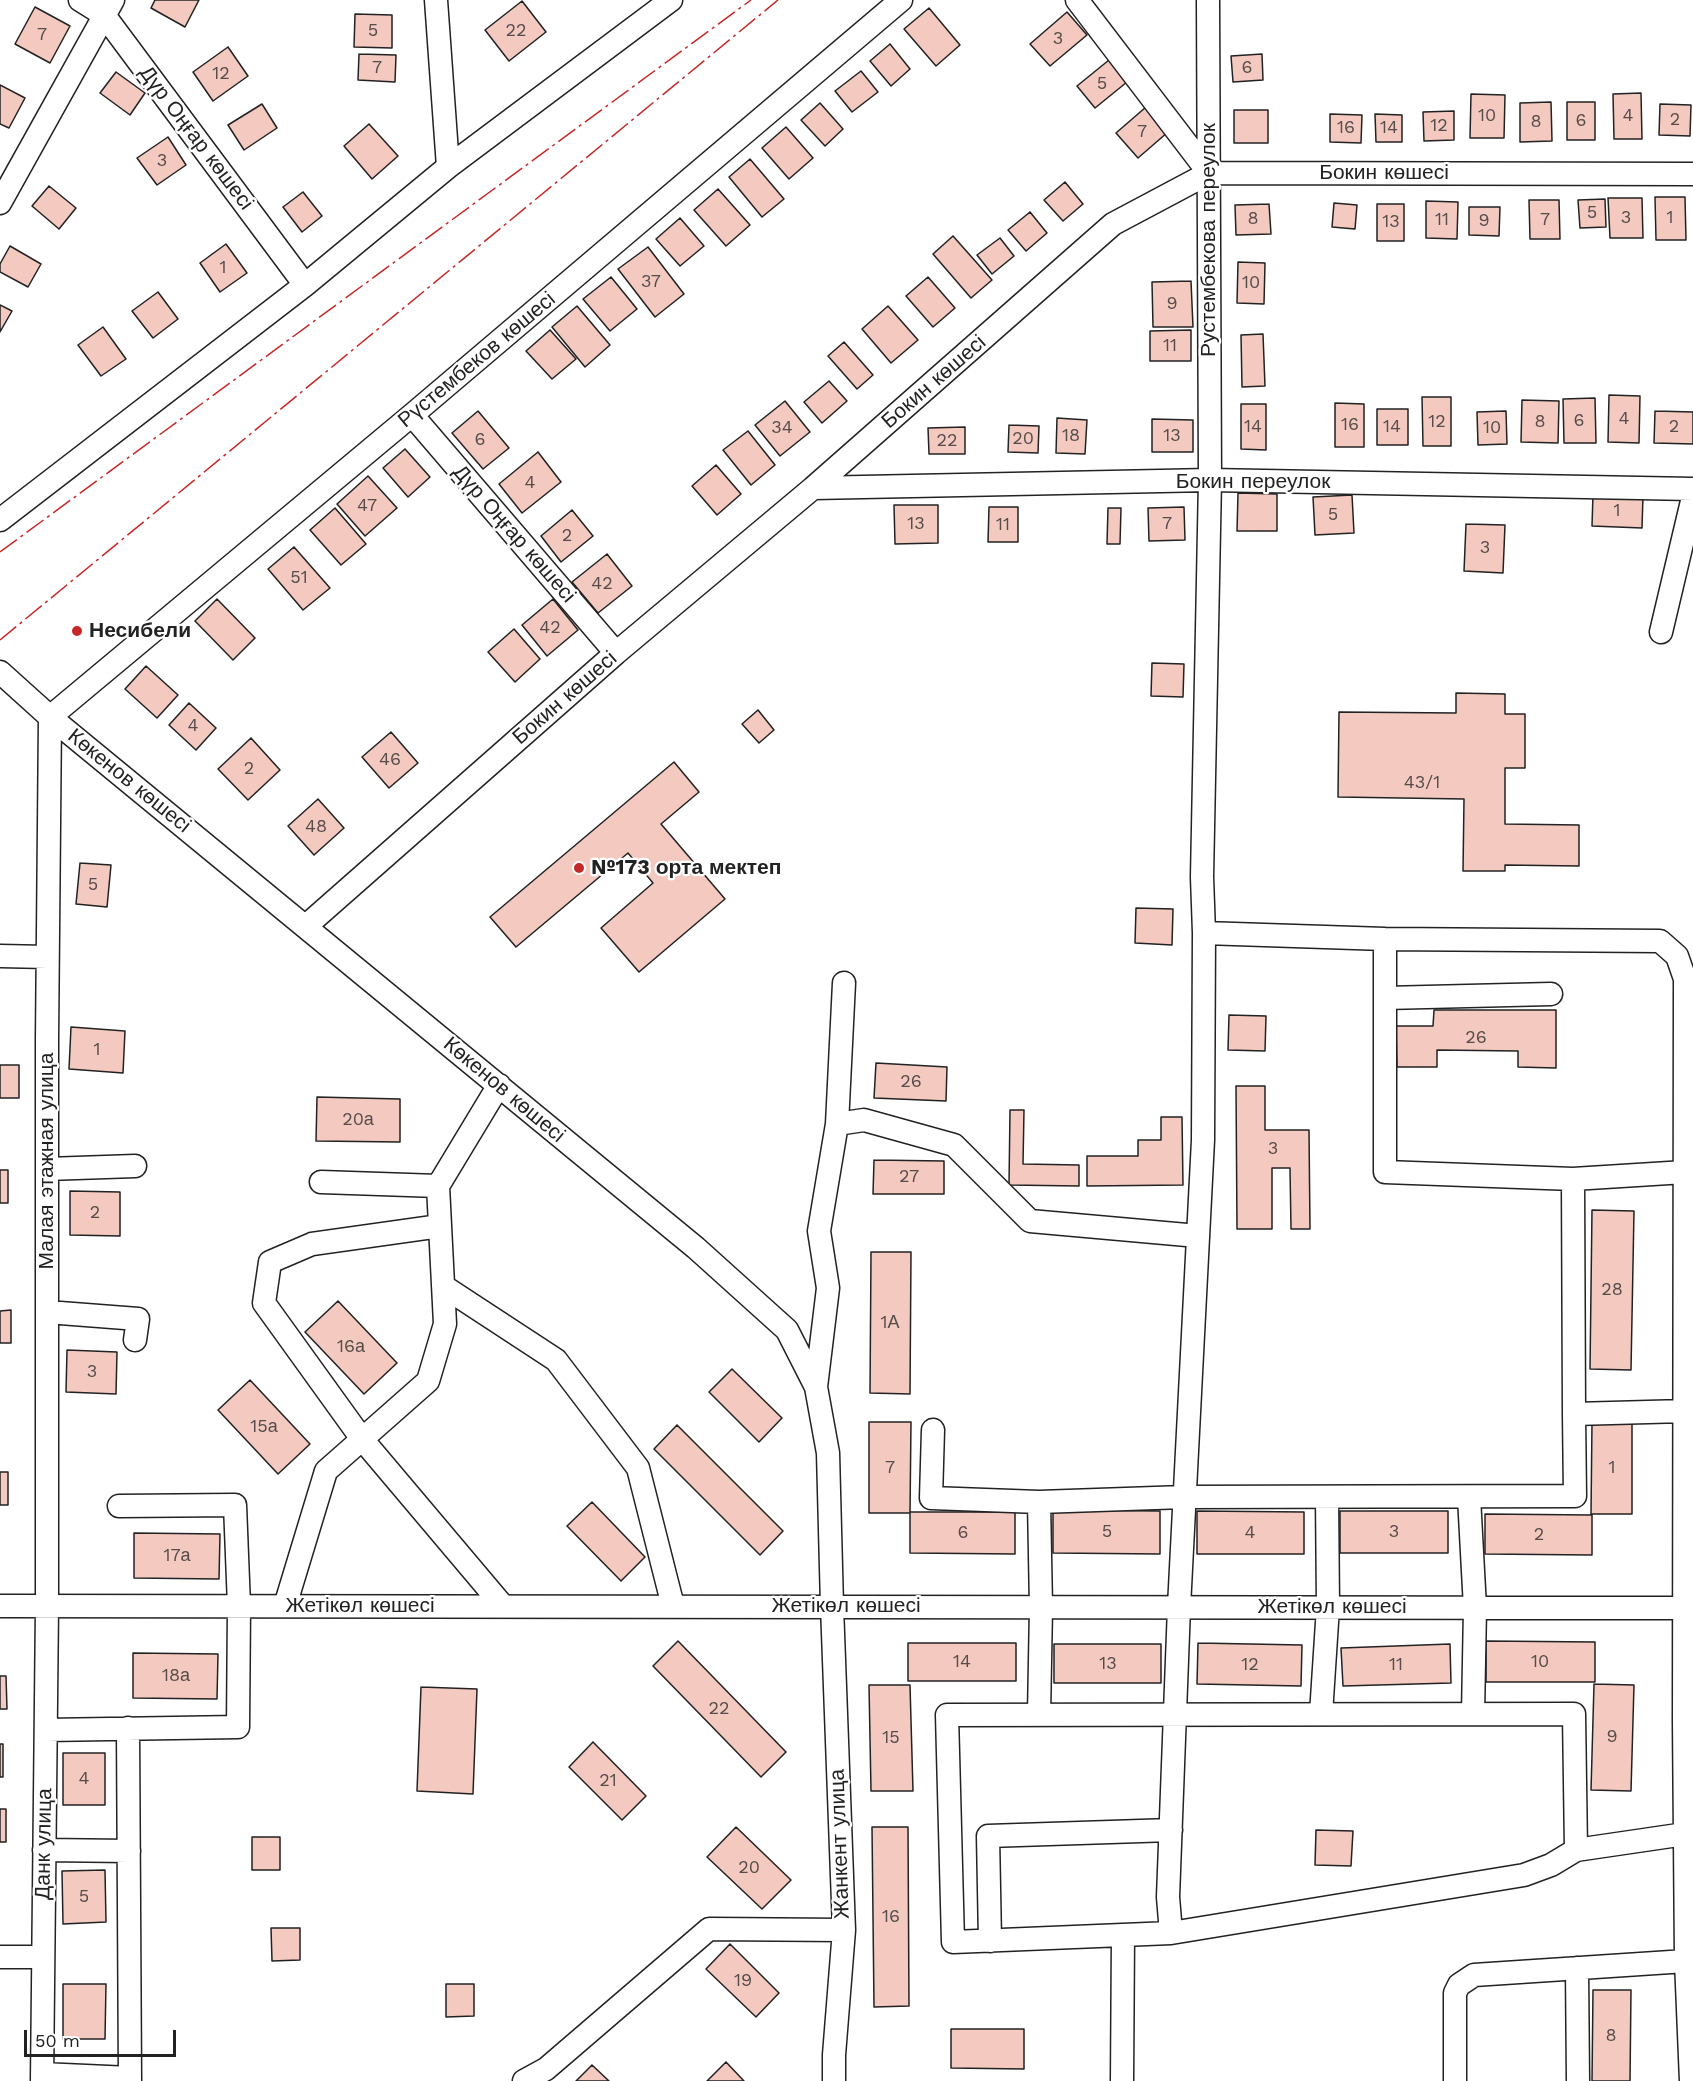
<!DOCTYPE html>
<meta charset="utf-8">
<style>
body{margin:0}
#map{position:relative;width:1693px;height:2081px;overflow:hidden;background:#fff;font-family:"Work Sans",sans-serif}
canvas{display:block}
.scale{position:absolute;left:24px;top:2030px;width:152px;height:27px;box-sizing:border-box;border:3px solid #222;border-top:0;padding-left:8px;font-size:18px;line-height:21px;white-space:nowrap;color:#222;-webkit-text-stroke:4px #fff;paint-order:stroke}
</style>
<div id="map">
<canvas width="1693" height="2081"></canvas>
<div class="scale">50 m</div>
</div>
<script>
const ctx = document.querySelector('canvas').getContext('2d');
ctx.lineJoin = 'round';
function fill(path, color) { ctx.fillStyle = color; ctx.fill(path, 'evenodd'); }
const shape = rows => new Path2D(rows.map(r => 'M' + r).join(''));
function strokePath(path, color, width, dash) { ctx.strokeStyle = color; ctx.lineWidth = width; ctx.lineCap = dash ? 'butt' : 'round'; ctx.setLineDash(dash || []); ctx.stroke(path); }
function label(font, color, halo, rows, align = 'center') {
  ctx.font = font + ' "Work Sans",sans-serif'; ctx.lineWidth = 4.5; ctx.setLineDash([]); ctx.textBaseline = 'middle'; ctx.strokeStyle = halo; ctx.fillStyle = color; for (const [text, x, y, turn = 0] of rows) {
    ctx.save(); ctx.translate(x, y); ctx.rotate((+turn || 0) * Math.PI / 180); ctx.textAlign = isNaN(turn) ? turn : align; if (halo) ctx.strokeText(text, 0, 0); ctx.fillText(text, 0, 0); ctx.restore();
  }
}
const building = shape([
 [155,0,199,0,185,27,151,8,155,0],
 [522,1,546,32,509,61,485,30,522,1],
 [35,7,70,26,50,63,15,44,35,7],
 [929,8,960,45,936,66,904,29,929,8],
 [1067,12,1087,35,1050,66,1030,44,1067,12],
 [355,14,392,15,392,48,354,47,355,14],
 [890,44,910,69,891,86,870,61,890,44],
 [228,47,248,76,213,101,193,72,228,47],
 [359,54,396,55,395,82,358,80,359,54],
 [1262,54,1263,80,1233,82,1231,56,1262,54],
 [1109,60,1127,82,1095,108,1077,86,1109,60],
 [861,71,878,92,852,112,835,91,861,71],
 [116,72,145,93,130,115,100,93,116,72],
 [0,85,25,98,9,128,0,124,0,85],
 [1641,93,1642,139,1614,139,1613,94,1641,93],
 [1471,94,1505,95,1504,138,1470,138,1471,94],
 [1551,102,1552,141,1520,142,1520,103,1551,102],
 [1567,102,1595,102,1595,140,1567,140,1567,102],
 [820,103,843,129,825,146,801,120,820,103],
 [262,104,277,128,244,150,228,125,262,104],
 [1660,104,1691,105,1690,136,1659,135,1660,104],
 [1146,107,1168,132,1138,158,1116,133,1146,107],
 [1234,110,1268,110,1268,143,1234,143,1234,110],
 [1454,111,1454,140,1424,141,1423,112,1454,111],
 [1330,114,1362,115,1361,143,1330,142,1330,114],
 [1375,114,1402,115,1402,142,1376,142,1375,114],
 [369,124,398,156,372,179,344,146,369,124],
 [786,127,813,158,789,179,762,148,786,127],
 [168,137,186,165,157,185,137,158,168,137],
 [750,159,784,199,762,217,729,177,750,159],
 [1065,182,1083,204,1063,221,1044,200,1065,182],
 [49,186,76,208,59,229,32,206,49,186],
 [718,189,750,225,726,246,694,210,718,189],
 [303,192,322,216,302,232,283,207,303,192],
 [1655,197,1685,197,1686,240,1656,240,1655,197],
 [1608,198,1642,198,1643,238,1610,238,1608,198],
 [1605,199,1606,227,1580,228,1578,200,1605,199],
 [1529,200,1559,200,1560,239,1530,239,1529,200],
 [1426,201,1458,202,1457,239,1426,238,1426,201],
 [1334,203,1357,205,1355,229,1332,227,1334,203],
 [1269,204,1271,234,1236,235,1235,205,1269,204],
 [1377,204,1404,204,1404,241,1377,241,1377,204],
 [1469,207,1500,207,1499,236,1469,235,1469,207],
 [1030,212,1047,233,1026,251,1008,230,1030,212],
 [680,218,704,246,680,266,656,239,680,218],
 [953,236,992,280,971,298,933,254,953,236],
 [1000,238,1014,256,992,274,977,255,1000,238],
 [226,244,247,273,220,292,200,263,226,244],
 [10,246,41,264,28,287,0,272,0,264,10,246],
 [648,247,684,294,655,317,618,269,648,247],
 [1238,262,1265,263,1264,304,1237,303,1238,262],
 [611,277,637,309,610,331,583,299,611,277],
 [928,277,955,308,933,327,906,296,928,277],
 [1191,281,1193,327,1153,327,1152,282,1191,281],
 [158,292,178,319,153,338,132,311,158,292],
 [0,305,12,311,0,332,0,305],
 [577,306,610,345,585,367,552,327,577,306],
 [888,306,918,340,891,363,862,329,888,306],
 [103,327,126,359,101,376,78,345,103,327],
 [550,330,576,359,552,379,526,351,550,330],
 [1191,330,1191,361,1150,361,1150,331,1191,330],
 [1263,334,1265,386,1242,387,1241,335,1263,334],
 [844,342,873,375,857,389,828,356,844,342],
 [829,381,847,401,822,423,804,402,829,381],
 [1609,395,1640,396,1639,443,1608,442,1609,395],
 [1422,397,1451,397,1451,446,1423,446,1422,397],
 [1595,398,1596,443,1564,443,1563,399,1595,398],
 [1522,400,1559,401,1558,443,1521,442,1522,400],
 [785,401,810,432,780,456,755,425,785,401],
 [1335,403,1364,404,1364,447,1335,447,1335,403],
 [1241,404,1266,404,1266,450,1241,449,1241,404],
 [1377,409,1408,409,1408,445,1377,445,1377,409],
 [478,411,509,448,483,469,452,433,478,411],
 [1506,411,1507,444,1478,445,1477,412,1506,411],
 [1655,411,1693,412,1693,444,1654,443,1655,411],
 [1057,418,1087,420,1085,454,1056,453,1057,418],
 [1152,419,1193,420,1193,452,1152,452,1152,419],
 [1009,425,1039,426,1038,453,1008,452,1009,425],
 [965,427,965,454,929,454,928,428,965,427],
 [748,431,775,465,751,485,723,450,748,431],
 [405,449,430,477,408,497,383,468,405,449],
 [538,452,561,482,522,513,499,484,538,452],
 [716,465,741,494,717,515,692,486,716,465],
 [368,476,397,508,365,536,337,504,368,476],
 [1238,493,1277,494,1277,531,1237,531,1238,493],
 [1593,494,1643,496,1642,528,1592,526,1593,494],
 [1352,495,1354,533,1315,535,1313,497,1352,495],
 [894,505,938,505,938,543,895,544,894,505],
 [989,507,1018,507,1018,542,988,542,989,507],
 [1184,507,1185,540,1149,541,1148,508,1184,507],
 [335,508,366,544,341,565,310,530,335,508],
 [1108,508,1121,508,1120,544,1107,544,1108,508],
 [572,510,593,536,561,562,541,536,572,510],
 [1466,524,1505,525,1503,573,1464,571,1466,524],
 [294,547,330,588,303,610,268,569,294,547],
 [607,554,632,586,598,613,572,582,607,554],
 [217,599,255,638,233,660,195,621,217,599],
 [553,599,578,630,547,656,522,625,553,599],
 [514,629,540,659,515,682,488,652,514,629],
 [1152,663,1184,664,1183,697,1151,696,1152,663],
 [146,666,178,695,157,718,125,689,146,666],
 [1456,693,1505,694,1505,714,1525,714,1525,768,1505,768,1505,824,1579,825,1579,866,1505,865,1505,871,1463,871,1464,799,1338,797,1339,712,1456,713,1456,693],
 [189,703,216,728,196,750,169,725,189,703],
 [758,710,774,730,759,743,742,724,758,710],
 [391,732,418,763,389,788,362,757,391,732],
 [251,738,280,770,248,800,218,769,251,738],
 [674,762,699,792,661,824,725,899,639,972,601,928,653,883,628,853,516,947,490,917,674,762],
 [318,799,344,828,314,855,288,826,318,799],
 [80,863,111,865,107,907,76,904,80,863],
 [1136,908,1173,909,1172,945,1135,943,1136,908],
 [1434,1010,1556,1010,1556,1068,1518,1067,1518,1051,1437,1050,1437,1067,1397,1067,1396,1026,1433,1026,1434,1010],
 [1229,1015,1266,1016,1265,1051,1228,1050,1229,1015],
 [71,1027,125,1031,123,1073,69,1069,71,1027],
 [876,1063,947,1067,946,1101,874,1098,876,1063],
 [0,1065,19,1065,19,1098,0,1098,0,1065],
 [1236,1086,1265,1086,1265,1130,1309,1130,1310,1229,1291,1229,1290,1168,1272,1168,1272,1229,1237,1229,1236,1086],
 [317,1097,400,1099,400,1142,316,1141,317,1097],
 [1010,1110,1024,1110,1023,1164,1079,1165,1079,1186,1009,1185,1010,1110],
 [1161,1117,1182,1117,1183,1185,1087,1186,1087,1156,1138,1156,1138,1140,1161,1140,1161,1117],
 [874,1160,944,1161,944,1194,873,1194,874,1160],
 [0,1170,8,1170,8,1203,0,1203,0,1170],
 [70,1191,120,1192,120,1236,70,1235,70,1191],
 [1592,1210,1634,1211,1631,1370,1590,1369,1592,1210],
 [871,1252,911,1252,910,1394,870,1393,871,1252],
 [338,1301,397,1363,364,1394,305,1332,338,1301],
 [11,1310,11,1343,0,1343,0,1311,11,1310],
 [67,1350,117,1352,116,1394,66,1392,67,1350],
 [732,1369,782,1418,759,1442,709,1392,732,1369],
 [250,1380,310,1444,278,1474,218,1410,250,1380],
 [869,1422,911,1422,910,1513,869,1513,869,1422],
 [1592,1422,1632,1422,1632,1514,1591,1514,1592,1422],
 [677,1425,783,1531,760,1555,654,1449,677,1425],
 [0,1472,8,1472,8,1505,0,1505,0,1472],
 [592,1502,645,1557,621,1581,567,1526,592,1502],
 [1053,1510,1160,1511,1160,1554,1053,1553,1053,1510],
 [1197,1511,1304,1512,1304,1554,1197,1554,1197,1511],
 [1340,1511,1448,1511,1448,1553,1340,1553,1340,1511],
 [910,1512,1015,1512,1015,1554,910,1553,910,1512],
 [1485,1514,1592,1515,1592,1555,1485,1554,1485,1514],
 [134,1533,220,1534,219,1579,134,1578,134,1533],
 [678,1641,786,1752,761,1777,653,1666,678,1641],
 [1486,1641,1595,1642,1595,1682,1486,1682,1486,1641],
 [908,1643,1016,1643,1016,1681,908,1681,908,1643],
 [1198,1643,1302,1645,1301,1686,1197,1684,1198,1643],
 [1054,1644,1161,1644,1161,1683,1054,1683,1054,1644],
 [1450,1644,1451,1683,1343,1686,1341,1648,1450,1644],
 [133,1653,218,1654,217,1699,133,1698,133,1653],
 [0,1676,6,1676,7,1709,0,1709,0,1676],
 [1594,1684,1634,1685,1631,1791,1591,1790,1594,1684],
 [869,1685,910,1685,913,1791,871,1791,869,1685],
 [421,1687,477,1689,473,1794,417,1791,421,1687],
 [593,1742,646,1796,622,1820,569,1767,593,1742],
 [0,1744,3,1744,3,1777,0,1777,0,1744],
 [63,1753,105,1753,105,1805,63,1805,63,1753],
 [0,1809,6,1809,6,1842,0,1842,0,1809],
 [736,1827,791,1880,762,1909,707,1857,736,1827],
 [872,1827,908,1827,909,2006,874,2007,872,1827],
 [1316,1830,1353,1831,1351,1866,1315,1865,1316,1830],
 [252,1837,280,1837,280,1870,252,1870,252,1837],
 [105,1870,106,1922,63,1924,62,1871,105,1870],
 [271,1928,300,1928,300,1960,272,1961,271,1928],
 [730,1944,779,1993,756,2017,706,1969,730,1944],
 [63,1984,106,1984,105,2039,63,2039,63,1984],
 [446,1984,474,1984,474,2016,446,2017,446,1984],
 [1593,1990,1631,1990,1630,2081,1592,2081,1593,1990],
 [951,2029,1024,2029,1024,2069,951,2068,951,2029],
 [726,2062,744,2081,707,2081,726,2062],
 [592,2065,609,2081,576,2081,592,2065]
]);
fill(building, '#f3c9c0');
strokePath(building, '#222', 1.5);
const minor = shape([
 [80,0,104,15,305,285],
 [436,0,448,167],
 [1077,0,1209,173],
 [0,203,113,0],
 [412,415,616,653],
 [813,488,1210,480,1693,489],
 [0,520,305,285,448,167,671,0],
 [1661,632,1693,497],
 [0,672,50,717,696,1248,787,1330,816,1387,828,1453,832,1606,844,1930,834,2055,834,2081],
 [306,926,616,653,813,488,1113,224,1209,173,1693,174],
 [1204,933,1385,939,1660,941,1677,956,1685,979,1684,1721,1686,1961,1691,2081],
 [1385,939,1385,1172,1573,1179,1685,1172],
 [0,956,47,957],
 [1385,998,1551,994],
 [837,1124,864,1120,954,1145,1030,1221,1198,1236],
 [47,1169,135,1166],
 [1573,1179,1574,1414],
 [321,1182,438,1186],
 [440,1226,312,1244,270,1262,264,1303,362,1439,503,1606],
 [443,1286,556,1360,638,1468,673,1606],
 [47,1312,138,1319,135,1340],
 [816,1387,828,1288,819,1231,837,1124,844,983],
 [933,1430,931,1498,1039,1502,1184,1497,1575,1496,1574,1414,1685,1411],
 [1469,1497,1475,1608,1473,1714],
 [0,1606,1693,1608],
 [285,1606,326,1471,428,1381,445,1324,438,1186,499,1085],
 [1321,1714,1328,1607,1327,1497],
 [1039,1715,1041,1607,1039,1502],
 [128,1728,130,2081],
 [46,1730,238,1727,239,1606,235,1505,119,1506],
 [44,1850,129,1851],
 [1576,1850,1574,1714,947,1715,953,1942,1171,1933,1524,1875,1551,1865,1576,1850,1685,1834],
 [1171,1933,1168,1897,1179,1607,1203,1140,1204,933,1202,877,1210,480,1208,0],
 [990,1941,988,1836,1171,1830],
 [0,1957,43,1957],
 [1577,1968,1578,2081],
 [42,2074,130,2078],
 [42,2081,47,1606,47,1039,50,717,412,415,901,0],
 [524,2081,546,2069,709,1929,844,1930],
 [1122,2081,1123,1935],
 [1455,2081,1455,1993,1459,1985,1474,1975,1686,1961]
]);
strokePath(minor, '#222', 25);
strokePath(minor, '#fff', 22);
strokePath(shape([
 [0,552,751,0],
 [0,640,778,0]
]), '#c62828', 1.5, [21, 4.5, 3, 4.5]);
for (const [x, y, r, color] of [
 [77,631,6,"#c62828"],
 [579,868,6,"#c62828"]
]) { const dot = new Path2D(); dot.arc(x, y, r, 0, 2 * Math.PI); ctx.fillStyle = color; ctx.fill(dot); strokePath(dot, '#fff', 2); }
label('18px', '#564c4a', null, [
 ["5",373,31],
 ["22",516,31],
 ["7",42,35],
 ["3",1058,39],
 ["7",377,68],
 ["6",1247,68],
 ["12",221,74],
 ["5",1102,84],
 ["10",1487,116],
 ["4",1628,116],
 ["2",1675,120],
 ["6",1581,121],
 ["8",1536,122],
 ["12",1439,126],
 ["16",1346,128],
 ["14",1389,128],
 ["7",1142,132],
 ["3",162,161],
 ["5",1592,213],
 ["3",1626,218],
 ["1",1670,218],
 ["8",1253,219],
 ["11",1442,220],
 ["7",1545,220],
 ["9",1484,221],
 ["13",1391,222],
 ["1",223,268],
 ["37",651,282],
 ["10",1251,283],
 ["9",1172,304],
 ["11",1170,346],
 ["4",1624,419],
 ["6",1579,421],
 ["12",1437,422],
 ["8",1540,422],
 ["16",1350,425],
 ["14",1253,427],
 ["14",1392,427],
 ["2",1674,427],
 ["34",782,428],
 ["10",1492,428],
 ["18",1071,436],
 ["13",1172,436],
 ["20",1023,439],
 ["6",480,440],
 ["22",947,441],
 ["4",530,483],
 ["47",367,506],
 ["1",1617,511],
 ["5",1333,515],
 ["13",916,524],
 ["7",1167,524],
 ["11",1003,525],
 ["2",567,536],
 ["3",1485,548],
 ["51",299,578],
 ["42",602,584],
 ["42",550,628],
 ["4",193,726],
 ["46",390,760],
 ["2",249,769],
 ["43/1",1422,783],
 ["48",316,827],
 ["5",93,885],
 ["26",1476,1038],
 ["1",97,1050],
 ["26",911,1082],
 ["20а",358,1120],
 ["3",1273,1149],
 ["27",909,1177],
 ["2",95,1213],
 ["28",1612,1290],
 ["1А",890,1323],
 ["16а",351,1347],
 ["3",92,1372],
 ["15а",264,1427],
 ["7",890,1468],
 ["1",1612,1468],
 ["5",1107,1532],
 ["3",1394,1532],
 ["6",963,1533],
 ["4",1250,1533],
 ["2",1539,1535],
 ["17а",177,1556],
 ["14",962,1662],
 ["10",1540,1662],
 ["13",1108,1664],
 ["12",1250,1665],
 ["11",1396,1665],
 ["18а",176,1676],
 ["22",719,1709],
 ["9",1612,1737],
 ["15",891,1738],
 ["4",84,1779],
 ["21",608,1781],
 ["20",749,1868],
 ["5",84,1897],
 ["16",891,1917],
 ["19",743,1981],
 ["8",1611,2036]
]);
label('21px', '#222', '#fff', [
 ["Дүр Оңғар көшесі",196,138,53],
 ["Бокин көшесі",1384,173],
 ["Рустембекова переулок",1209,240,-90],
 ["Рүстембеков көшесі",477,360,-40],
 ["Бокин көшесі",934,382,-41],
 ["Бокин переулок",1253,482],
 ["Дүр Оңғар көшесі",514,534,49],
 ["Бокин көшесі",565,698,-41],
 ["Көкенов көшесі",129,781,39],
 ["Көкенов көшесі",504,1090,40],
 ["Малая этажная улица",47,1161,-90],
 ["Жетікөл көшесі",360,1606],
 ["Жетікөл көшесі",846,1606],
 ["Жетікөл көшесі",1332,1607],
 ["Данк улица",44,1844,-89],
 ["Жанкент улица",840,1844,-92]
]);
label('bold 21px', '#222', '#fff', [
 ["Несибели",89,631],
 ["№173 орта мектеп",591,868]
], 'left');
</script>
